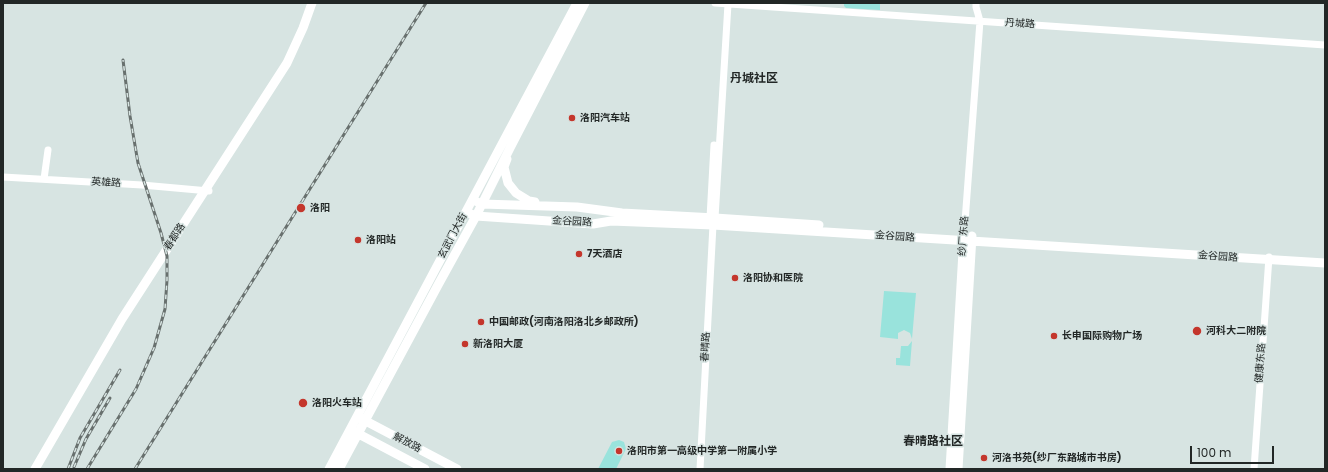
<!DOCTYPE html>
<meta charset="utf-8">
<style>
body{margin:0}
#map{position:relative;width:1328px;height:472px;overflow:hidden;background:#d7e4e2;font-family:Poppins,sans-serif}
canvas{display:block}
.frame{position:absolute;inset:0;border:4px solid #222726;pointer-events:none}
.scale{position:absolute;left:1190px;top:446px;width:84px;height:18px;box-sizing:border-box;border:2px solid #222726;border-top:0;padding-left:5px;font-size:12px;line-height:14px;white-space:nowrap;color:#222726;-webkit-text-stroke:3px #d7e4e2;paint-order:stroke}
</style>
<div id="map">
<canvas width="1328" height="472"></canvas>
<div class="frame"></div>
<div class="scale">100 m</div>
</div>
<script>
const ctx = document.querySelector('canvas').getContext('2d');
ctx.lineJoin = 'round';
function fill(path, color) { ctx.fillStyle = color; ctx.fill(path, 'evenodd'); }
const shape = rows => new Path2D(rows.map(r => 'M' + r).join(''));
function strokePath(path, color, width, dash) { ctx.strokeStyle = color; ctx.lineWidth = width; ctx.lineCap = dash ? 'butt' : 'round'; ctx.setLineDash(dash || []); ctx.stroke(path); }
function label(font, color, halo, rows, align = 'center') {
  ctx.font = font + ' Poppins,"Noto Sans SC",sans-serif'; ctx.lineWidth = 3; ctx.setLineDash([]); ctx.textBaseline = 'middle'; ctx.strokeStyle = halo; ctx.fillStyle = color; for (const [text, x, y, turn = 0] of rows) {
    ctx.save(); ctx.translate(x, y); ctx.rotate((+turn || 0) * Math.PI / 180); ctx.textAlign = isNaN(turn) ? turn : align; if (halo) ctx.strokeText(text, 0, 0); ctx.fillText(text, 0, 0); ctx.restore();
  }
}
fill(shape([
 [844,3,880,3,880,10,846,8,844,6],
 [884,291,916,293,912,339,910,333,904,330,898,333,898,339,880,337],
 [912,341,910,366,896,365,896,358,900,358,901,346,908,346],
 [619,440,624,442,626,449,616,469,598,469,612,442]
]), '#99e3dc');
strokePath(shape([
 [715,3,1325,45],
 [3,177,142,185,209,191],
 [44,179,48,150],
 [712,222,710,218,714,145],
 [964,235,980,21,976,7,976,3],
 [700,469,713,225,715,218,728,4],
 [1254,469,1269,257]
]), '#fff', 7);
strokePath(shape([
 [507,159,504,167,508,183,516,193,529,201,535,202],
 [473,200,482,204,577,207,622,213,715,218,819,225],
 [466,212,476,216,593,224,611,221,713,225,1325,263],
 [360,418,457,469],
 [353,431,425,469],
 [35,469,122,319,287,63,303,28,312,3],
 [329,469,577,3],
 [339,469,438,285,476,216,510,148,585,3],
 [950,469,964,235],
 [958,469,972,236]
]), '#fff', 9);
const rail = shape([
 [74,467,86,439,110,398],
 [68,469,80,438,120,370],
 [87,469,136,389,154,348,165,309,167,280,167,256,161,233,138,163,130,116,123,60],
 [135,469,426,3]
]);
strokePath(rail, '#68706e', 3);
strokePath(rail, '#d7e4e2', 1.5, [4.5]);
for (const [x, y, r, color] of [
 [572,118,4,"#c4362c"],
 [301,208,5,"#c4362c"],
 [358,240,4,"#c4362c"],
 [579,254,4,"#c4362c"],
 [735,278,4,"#c4362c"],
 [481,322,4,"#c4362c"],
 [1197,331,5,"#c4362c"],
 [1054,336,4,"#c4362c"],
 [465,344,4,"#c4362c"],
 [303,403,5,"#c4362c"],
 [619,451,4,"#c4362c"],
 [984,458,4,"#c4362c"]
]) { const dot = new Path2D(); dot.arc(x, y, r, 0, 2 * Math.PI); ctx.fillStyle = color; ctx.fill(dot); strokePath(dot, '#d7e4e2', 1.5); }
label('10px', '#222726', '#d7e4e2', [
 ["丹城路",1020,24,4],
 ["英雄路",106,183,3],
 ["金谷园路",572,222,3],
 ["玄武门大街",453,236,-62],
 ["纱厂东路",964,236,-86],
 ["春都路",175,237,-57],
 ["金谷园路",895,237,4],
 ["金谷园路",1218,257,4],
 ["春晴路",706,347,-87],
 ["健康东路",1261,363,-86],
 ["解放路",407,443,28]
]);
label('bold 10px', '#222726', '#d7e4e2', [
 ["洛阳汽车站",580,118],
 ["洛阳",310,208],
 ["洛阳站",366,240],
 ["7天酒店",587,254],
 ["洛阳协和医院",743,278],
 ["中国邮政(河南洛阳洛北乡邮政所)",489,322],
 ["河科大二附院",1206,331],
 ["长申国际购物广场",1062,336],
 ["新洛阳大厦",473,344],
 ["洛阳火车站",312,403],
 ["洛阳市第一高级中学第一附属小学",627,451],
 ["河洛书苑(纱厂东路城市书房)",992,458]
], 'left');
label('bold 12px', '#222726', '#d7e4e2', [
 ["丹城社区",754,79],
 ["春晴路社区",933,442]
]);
</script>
